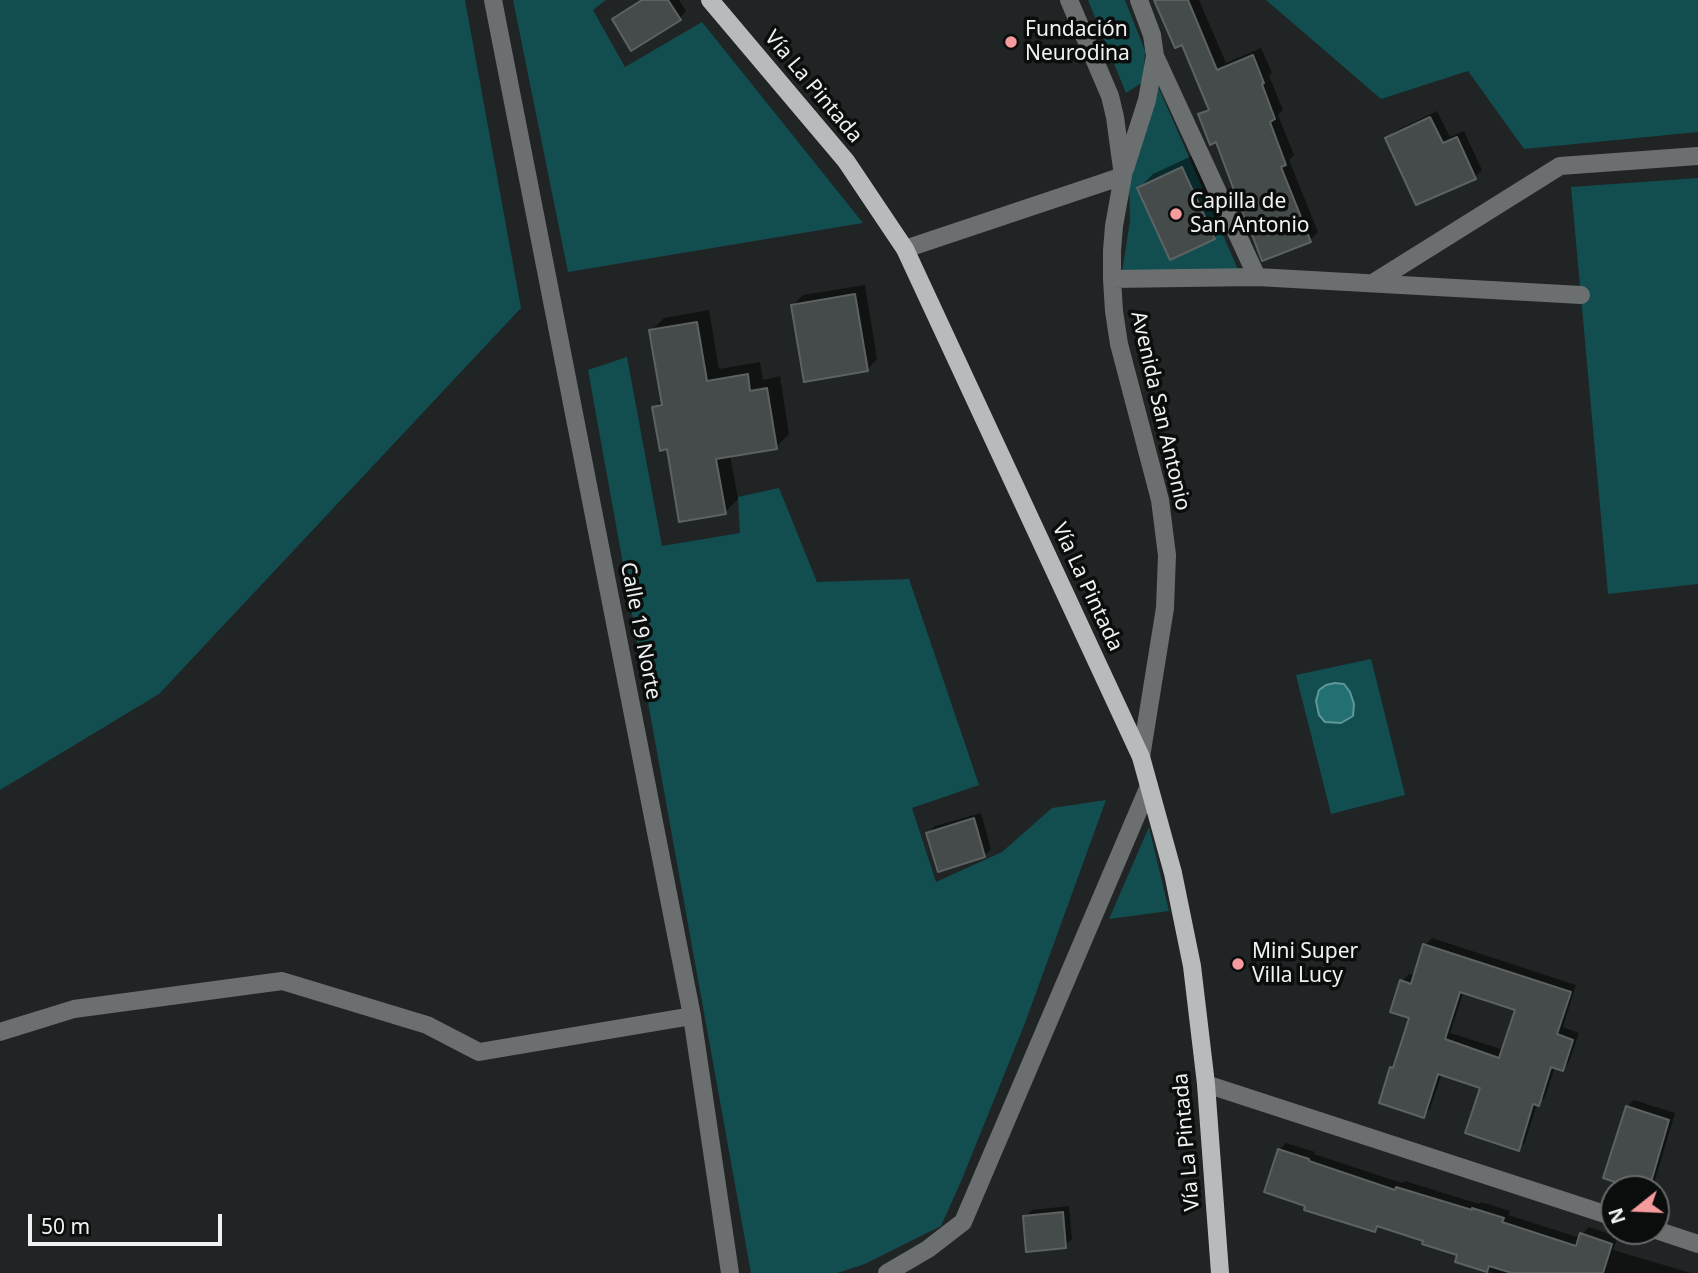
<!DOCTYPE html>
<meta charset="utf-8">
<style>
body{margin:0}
#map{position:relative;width:1698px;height:1273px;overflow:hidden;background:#202424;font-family:"Noto Sans",sans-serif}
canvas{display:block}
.north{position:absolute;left:1600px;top:1175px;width:70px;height:70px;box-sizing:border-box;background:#0b0d0d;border:2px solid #666969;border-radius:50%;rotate:252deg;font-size:19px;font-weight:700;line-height:28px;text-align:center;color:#eff2f2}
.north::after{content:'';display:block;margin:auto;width:24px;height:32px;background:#f59b9e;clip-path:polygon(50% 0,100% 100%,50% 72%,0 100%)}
.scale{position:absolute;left:28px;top:1214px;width:194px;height:32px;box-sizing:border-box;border:4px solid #eff2f2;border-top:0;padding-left:9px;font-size:21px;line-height:24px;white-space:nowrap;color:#eff2f2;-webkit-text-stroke:5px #0b0d0d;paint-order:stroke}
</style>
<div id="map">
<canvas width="1698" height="1273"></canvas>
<div class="north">N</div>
<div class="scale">50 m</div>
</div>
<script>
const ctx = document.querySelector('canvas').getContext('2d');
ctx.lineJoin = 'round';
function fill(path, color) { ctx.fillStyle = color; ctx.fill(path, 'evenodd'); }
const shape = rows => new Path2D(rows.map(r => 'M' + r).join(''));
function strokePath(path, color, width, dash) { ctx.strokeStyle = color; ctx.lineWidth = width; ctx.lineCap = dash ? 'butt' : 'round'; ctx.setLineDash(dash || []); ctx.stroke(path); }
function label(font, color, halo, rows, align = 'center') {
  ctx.font = font + ' "Noto Sans",sans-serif'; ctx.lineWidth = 7; ctx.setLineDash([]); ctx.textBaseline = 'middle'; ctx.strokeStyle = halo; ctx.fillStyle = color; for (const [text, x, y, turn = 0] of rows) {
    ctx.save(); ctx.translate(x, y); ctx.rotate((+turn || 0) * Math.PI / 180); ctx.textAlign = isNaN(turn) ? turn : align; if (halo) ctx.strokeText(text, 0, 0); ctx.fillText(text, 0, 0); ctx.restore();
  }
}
fill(shape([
 [0,0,465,0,521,308,159,694,0,790],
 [513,0,606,0,593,10,625,67,702,22,863,223,568,272],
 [1088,0,1125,0,1145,51,1143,82,1126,93],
 [1266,0,1698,0,1698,132,1524,149,1468,71,1381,99],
 [1157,84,1240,274,1122,272,1130,221,1129,179],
 [1698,178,1698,584,1608,594,1571,187],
 [627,357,662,546,740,533,738,497,779,488,817,582,909,579,979,785,912,808,936,882,1002,852,1052,808,1106,800,1025,1023,962,1179,941,1226,865,1264,837,1273,751,1273,588,370],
 [1371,659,1405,795,1331,814,1296,675],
 [1149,827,1169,911,1109,919]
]), '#124e50');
const water = shape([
 [1335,683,1344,684,1350,692,1354,704,1353,716,1341,723,1325,722,1319,715,1316,701,1319,690,1326,685,1335,683]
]);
fill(water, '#237072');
strokePath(water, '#609798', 2);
fill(shape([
 [641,0,679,0,686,11,680,18,614,20,621,13],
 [1157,0,1199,0,1226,63,1261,48,1272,73,1269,76,1283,110,1278,115,1294,155,1289,160,1318,232,1310,240,1217,140,1200,115,1209,106,1183,43],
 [1437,111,1450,137,1464,131,1482,170,1475,177,1388,138,1395,131],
 [1196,154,1228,223,1214,238,1139,188,1153,174],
 [865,285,877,359,867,370,793,305,803,295],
 [709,310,719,369,760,362,763,380,780,376,789,434,776,447,730,455,738,499,725,512,668,447,654,408,663,399,651,331,664,318],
 [981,813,991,849,984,856,928,833,935,826],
 [1432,938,1576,985,1563,1027,1579,1033,1569,1062,1563,1069,1555,1067,1545,1097,1537,1104,1525,1142,1518,1149,1482,1087,1442,1073,1430,1109,1423,1116,1392,1068,1397,1063,1411,1017,1402,981,1409,974,1415,976,1425,945],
 [1464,991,1517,1009,1504,1050,1450,1033],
 [1634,1100,1675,1113,1654,1184,1649,1189,1641,1189,1627,1107],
 [1286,1143,1315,1152,1314,1154,1402,1183,1405,1181,1479,1204,1481,1202,1510,1211,1508,1215,1580,1238,1582,1234,1589,1227,1618,1237,1613,1250,1691,1273,1495,1273,1457,1261,1460,1254,1425,1240,1379,1225,1374,1230,1308,1205,1279,1150],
 [1069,1206,1072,1239,1065,1246,1025,1217,1032,1210]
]), '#0007');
const building = shape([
 [642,0,668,0,681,20,631,51,612,19,642,0],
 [1154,0,1188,0,1217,70,1253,55,1264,83,1262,84,1275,119,1270,122,1286,165,1281,167,1311,242,1262,261,1248,224,1247,225,1216,142,1210,145,1198,114,1209,110,1182,45,1175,48,1154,0],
 [1430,117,1443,143,1457,137,1476,179,1416,205,1385,138,1430,117],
 [1182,167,1215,239,1170,260,1137,188,1182,167],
 [855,294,868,371,804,382,791,305,855,294],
 [697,322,707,381,748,374,750,391,767,388,777,449,716,459,726,514,679,522,667,449,660,451,652,407,662,405,649,330,697,322],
 [974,818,985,857,938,872,926,833,974,818],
 [1423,944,1571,992,1557,1034,1573,1040,1563,1071,1551,1067,1539,1106,1533,1104,1519,1151,1465,1133,1480,1088,1438,1074,1424,1118,1379,1103,1390,1067,1393,1068,1409,1018,1390,1012,1400,980,1411,984,1423,944],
 [1460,992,1515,1010,1499,1058,1445,1039,1460,992],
 [1626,1106,1669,1120,1649,1189,1636,1189,1603,1178,1626,1106],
 [1278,1149,1309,1159,1309,1161,1395,1190,1396,1187,1472,1210,1472,1208,1504,1218,1502,1222,1576,1246,1580,1233,1612,1244,1603,1273,1512,1273,1489,1266,1487,1272,1455,1262,1457,1255,1422,1244,1423,1241,1377,1226,1375,1232,1304,1210,1305,1206,1264,1192,1278,1149],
 [1063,1212,1066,1248,1026,1252,1023,1216,1063,1212]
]);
fill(building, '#454a4a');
strokePath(building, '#5c6161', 2);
strokePath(shape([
 [493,0,692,1016,730,1273],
 [1069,0,1110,96,1115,117,1123,176,1114,226,1112,251,1112,279,1114,311,1119,344,1160,500,1167,555,1165,608,1141,757],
 [1155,56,1257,277],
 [1125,169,1147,100,1155,56,1152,35,1139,0],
 [905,249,1123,176],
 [1112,279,1257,277,1581,295],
 [1373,283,1560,166,1698,156],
 [0,1032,74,1009,282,981,427,1025,479,1052,692,1016],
 [1206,1084,1614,1217],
 [1656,1230,1698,1244],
 [887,1273,928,1249,963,1222,1149,786]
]), '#6c6f6f', 18);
strokePath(shape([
 [710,0,846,161,905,249,1141,757,1173,873,1192,966,1206,1084,1220,1273]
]), '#b7bbbb', 18);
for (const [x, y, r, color] of [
 [1011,42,7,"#f59b9e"],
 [1176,214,7,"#f59b9e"],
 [1238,964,7,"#f59b9e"]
]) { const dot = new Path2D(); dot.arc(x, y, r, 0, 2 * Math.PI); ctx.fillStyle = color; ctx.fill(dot); strokePath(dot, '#0b0d0d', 2.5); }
label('21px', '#eff2f2', '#0b0d0d', [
 ["Fundación",1025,30],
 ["Neurodina",1025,54],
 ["Capilla de",1190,202],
 ["San Antonio",1190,226],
 ["Mini Super",1252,952],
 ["Villa Lucy",1252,976]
], 'left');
label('21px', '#eff2f2', '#0b0d0d', [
 ["Vía La Pintada",813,87,50],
 ["Avenida San Antonio",1160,411,77],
 ["Vía La Pintada",1087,587,65],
 ["Calle 19 Norte",640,631,79],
 ["Vía La Pintada",1187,1142,-95]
]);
</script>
